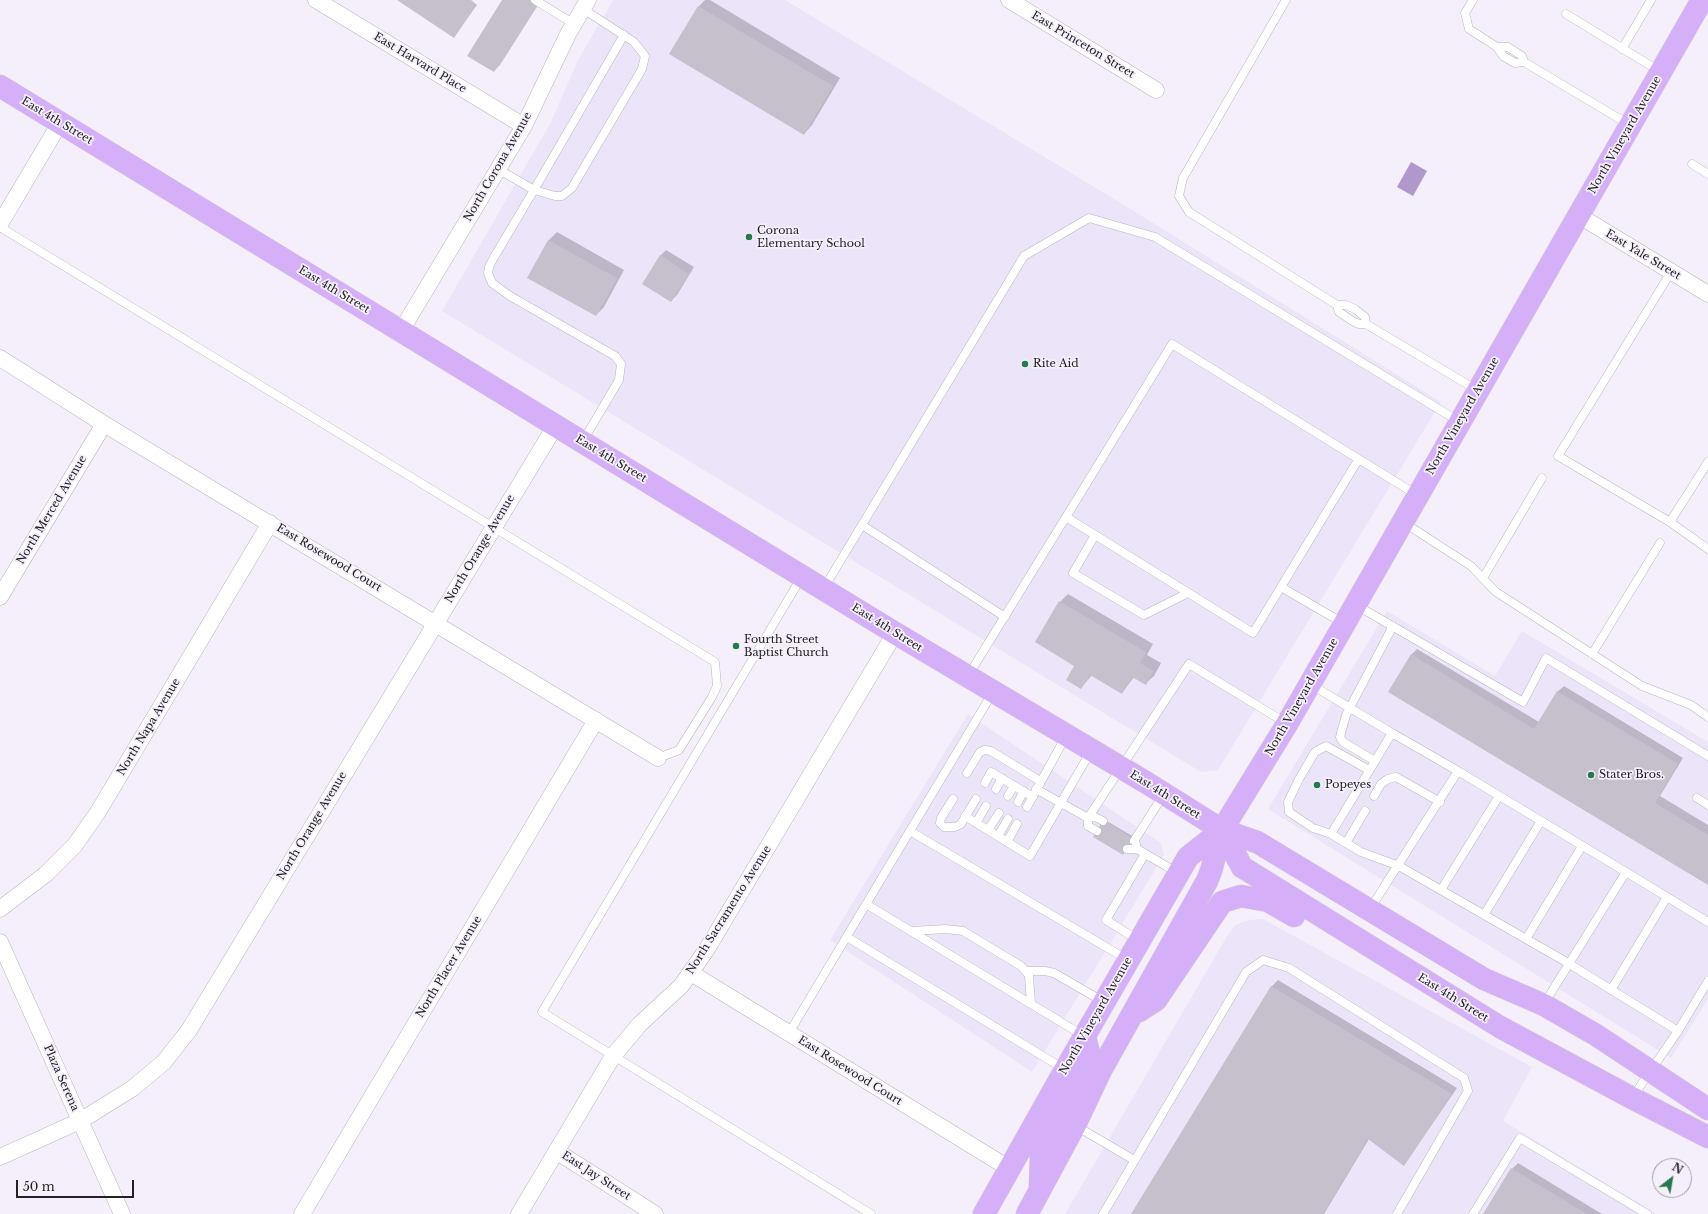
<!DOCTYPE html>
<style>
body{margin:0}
#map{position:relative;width:1708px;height:1214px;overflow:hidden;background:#f5effc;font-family:"Libre Baskerville",serif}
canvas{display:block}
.north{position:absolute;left:1652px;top:1158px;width:40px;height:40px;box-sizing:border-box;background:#f5effc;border:1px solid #a19da6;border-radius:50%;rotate:31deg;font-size:11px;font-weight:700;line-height:16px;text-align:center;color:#232125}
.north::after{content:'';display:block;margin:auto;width:14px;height:18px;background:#257a4c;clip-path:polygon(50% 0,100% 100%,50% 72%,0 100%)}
.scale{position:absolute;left:16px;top:1180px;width:118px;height:18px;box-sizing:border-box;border:2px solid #232125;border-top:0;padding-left:5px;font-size:12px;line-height:14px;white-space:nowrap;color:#232125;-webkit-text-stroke:3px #f5effc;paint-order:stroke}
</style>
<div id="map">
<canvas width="1708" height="1214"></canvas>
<div class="north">N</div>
<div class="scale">50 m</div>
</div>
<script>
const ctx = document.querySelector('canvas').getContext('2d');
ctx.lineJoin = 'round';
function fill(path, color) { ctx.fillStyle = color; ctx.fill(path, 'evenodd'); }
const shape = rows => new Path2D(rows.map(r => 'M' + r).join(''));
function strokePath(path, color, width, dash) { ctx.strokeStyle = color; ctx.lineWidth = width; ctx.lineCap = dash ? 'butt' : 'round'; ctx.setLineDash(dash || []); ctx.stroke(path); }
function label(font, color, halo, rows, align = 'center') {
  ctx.font = font + ' "Libre Baskerville",serif'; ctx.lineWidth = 3.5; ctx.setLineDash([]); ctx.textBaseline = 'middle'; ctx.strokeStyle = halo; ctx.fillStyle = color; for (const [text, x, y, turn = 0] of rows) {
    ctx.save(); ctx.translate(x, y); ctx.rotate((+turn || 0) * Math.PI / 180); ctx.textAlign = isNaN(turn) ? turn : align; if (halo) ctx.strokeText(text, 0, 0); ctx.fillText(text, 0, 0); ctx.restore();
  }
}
fill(shape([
 [613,0,785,0,1129,208,1441,402,1218,770,1201,772,442,311,551,122,578,60],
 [1387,611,1495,676,1522,631,1708,742,1708,999,1671,1058,1268,809],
 [968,714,1161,843,1164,855,1032,1072,830,940],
 [1263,919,1532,1067,1503,1121,1657,1214,1065,1214,1226,938,1235,925,1249,920]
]), '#ece4f8');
fill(shape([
 [1411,162,1427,171,1413,196,1397,187]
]), '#b098cd');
fill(shape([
 [398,0,471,0,477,5,454,37],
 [504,0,536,0,540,2,500,65,494,71],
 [705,0,710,0,840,78,812,125,804,134,670,54,699,6],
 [557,232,624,270,604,307,596,315,529,278,549,240],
 [666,250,694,267,677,295,671,301,660,256],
 [1068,594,1153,644,1147,655,1161,663,1154,676,1145,684,1134,677,1122,693,1092,675,1081,688,1060,602],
 [1417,649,1539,722,1557,692,1564,686,1683,758,1660,796,1708,825,1708,884,1411,655],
 [1105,820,1134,837,1123,854,1095,836],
 [1278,980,1457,1088,1409,1158,1404,1164,1369,1139,1324,1214,1132,1214,1272,986],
 [1518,1163,1602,1214,1485,1214,1512,1169]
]), '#0003');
fill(shape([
 [397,0,456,0,472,11,454,38],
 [502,0,521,0,534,9,494,72,467,56],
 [698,6,833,86,804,135,669,54],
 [548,240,617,278,596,316,527,278],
 [660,255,689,274,671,302,642,284],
 [1059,601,1146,652,1140,663,1154,671,1146,685,1132,677,1122,694,1090,675,1081,689,1066,680,1074,666,1035,642],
 [1411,654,1534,729,1557,691,1678,764,1655,803,1708,835,1708,885,1388,692],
 [1103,820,1133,839,1123,855,1093,837],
 [1271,986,1452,1094,1404,1166,1368,1139,1323,1214,1131,1214],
 [1511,1168,1587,1214,1483,1214]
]), '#c6c0cd');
const service = shape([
 [535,0,574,24],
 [1286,0,1183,178,1179,196,1189,212,1337,305,1346,305,1355,309,1365,317,1366,324],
 [1473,0,1465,13,1469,29,1497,47,1503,56,1515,63,1524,62],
 [583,9,634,42,645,56,642,69,572,188,562,196,555,196,534,190,493,259,489,267,488,273,492,283,510,296,615,356,621,364,619,380,583,441],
 [1566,14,1661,72],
 [1497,47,1508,47,1522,56,1524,62,1630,125],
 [1622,49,1651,0],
 [1692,164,1708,174],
 [498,169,534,190,624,35],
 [0,227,715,662,717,686,712,697,679,750,658,758],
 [1337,305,1339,312,1354,322,1359,324,1366,324,1477,390],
 [1708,462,1670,522,1708,549],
 [1403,522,1471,566,1496,592,1642,686,1691,705,1708,717],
 [1670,522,1558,456,1671,272],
 [862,525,1005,617],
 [1095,535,1073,573,1144,615,1188,593],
 [801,578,542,1012,871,1214],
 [1483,578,1542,478],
 [1281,587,1358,460],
 [824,588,1024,256,1089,218,1155,237,1460,422],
 [1356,605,1523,702,1546,658,1708,756],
 [1343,623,1281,587,1253,633,1066,517,1172,344,1417,495],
 [1592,654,1660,543],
 [968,676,1066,517],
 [1310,684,1392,733,1331,834,1361,852,1399,866,1568,963,1678,1031],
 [1392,733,1458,771],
 [1375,761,1343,742,1340,737,1346,715,1393,626],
 [967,773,980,752,985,750,991,751,1040,781],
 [985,783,991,772,1033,797],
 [996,789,1002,778],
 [1036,789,1088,818,1189,664,1286,723],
 [1008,796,1014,786],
 [1374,796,1381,784,1388,779,1396,777,1440,802],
 [1697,798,1708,805],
 [953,799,941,818,940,823,944,827,955,827,961,824,976,799],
 [1018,802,1024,791],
 [1027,807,1066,736],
 [965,816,1030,856,1091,751],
 [976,823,986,806],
 [988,830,999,813],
 [910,831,1128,960],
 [1097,831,1088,826,1088,818,1095,817,1103,821],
 [1331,834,1313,828,1289,812,1288,802,1299,779,1315,752,1326,746,1369,770],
 [998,836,1008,819],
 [1134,841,1164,794],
 [1007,842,1017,824],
 [1346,843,1365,811],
 [1127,849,1137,849,1136,844],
 [1137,849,1178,873],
 [1626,872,1708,922],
 [1441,890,1499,796],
 [866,904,1084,1036],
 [1370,909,1458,771,1626,872,1544,1004],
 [1484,915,1541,821],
 [911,931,946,929,963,931,1021,966,1029,975,1031,1004],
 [847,937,1064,1069],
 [1526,939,1582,846],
 [1138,940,1106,920,1145,854],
 [1027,971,1045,971,1054,973,1104,1002],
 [1611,990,1667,897],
 [789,1033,993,692],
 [1632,1098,1678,1031,1708,981],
 [1076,1126,1134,1160],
 [1103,1214,1246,972,1263,960,1289,968,1464,1078,1468,1091,1397,1214],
 [1473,1214,1520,1138,1647,1214]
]);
const minor = shape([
 [316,0,524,126],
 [1009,0,1156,90],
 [1578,215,1708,294],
 [0,224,60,123],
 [401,331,524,126,568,34,588,0],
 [0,358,104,424,658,758],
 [0,597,104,424],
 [0,909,46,874,75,845,98,812,270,523],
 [0,942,122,1214],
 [691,973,1010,1169],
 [556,1151,655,1214],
 [0,1157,80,1121,133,1088,164,1062,189,1030,556,425],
 [302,1214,596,720],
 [519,1214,613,1056,640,1024,681,986,707,949,895,633]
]);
const primary = shape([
 [0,86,895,633,1147,783,1222,830,1257,842,1484,979,1544,1005,1596,1035,1708,1109],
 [1222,830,1242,867,1500,1027,1632,1098,1708,1137],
 [1139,1011,1156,1000,1222,902,1241,896,1268,901,1294,916],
 [1040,1187,1041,1156,1087,1067,1089,1053,1085,1037],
 [984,1214,1065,1070,1188,857,1222,830],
 [1027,1214,1075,1125,1101,1070,1207,881,1211,871,1222,830,1287,724,1702,0]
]);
strokePath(service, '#bab4c1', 9);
strokePath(minor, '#bab4c1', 17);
strokePath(primary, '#d3d3d3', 23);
strokePath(service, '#fff', 8);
strokePath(minor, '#fff', 16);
strokePath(primary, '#d5b0f9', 22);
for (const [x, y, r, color] of [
 [749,237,4,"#257a4c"],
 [1025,364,4,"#257a4c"],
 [736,646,4,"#257a4c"],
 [1591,775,4,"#257a4c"],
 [1317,785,4,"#257a4c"]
]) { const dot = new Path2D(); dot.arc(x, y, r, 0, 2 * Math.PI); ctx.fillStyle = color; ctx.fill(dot); strokePath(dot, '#f5effc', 1.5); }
label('11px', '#232125', '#f5effc', [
 ["East Princeton Street",1083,45,31],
 ["East Harvard Place",420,63,31],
 ["East 4th Street",57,121,31],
 ["North Vineyard Avenue",1625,135,-60],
 ["North Corona Avenue",498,167,-60],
 ["East Yale Street",1643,255,31],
 ["East 4th Street",334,290,31],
 ["North Vineyard Avenue",1463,416,-60],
 ["East 4th Street",611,459,31],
 ["North Merced Avenue",52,510,-59],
 ["North Orange Avenue",480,549,-59],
 ["East Rosewood Court",329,558,31],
 ["East 4th Street",887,628,32],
 ["North Vineyard Avenue",1302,697,-60],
 ["North Napa Avenue",149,727,-59],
 ["East 4th Street",1165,795,32],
 ["North Orange Avenue",312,826,-59],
 ["North Sacramento Avenue",729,910,-58],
 ["North Placer Avenue",449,967,-59],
 ["East 4th Street",1453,998,32],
 ["North Vineyard Avenue",1096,1016,-60],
 ["East Rosewood Court",850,1071,32],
 ["Plaza Serena",61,1078,66],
 ["East Jay Street",596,1176,33]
]);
label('11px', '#232125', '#f5effc', [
 ["Corona",757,231],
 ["Elementary School",757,244],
 ["Rite Aid",1033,364],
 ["Fourth Street",744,640],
 ["Baptist Church",744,653],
 ["Stater Bros.",1599,775],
 ["Popeyes",1325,785]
], 'left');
</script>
